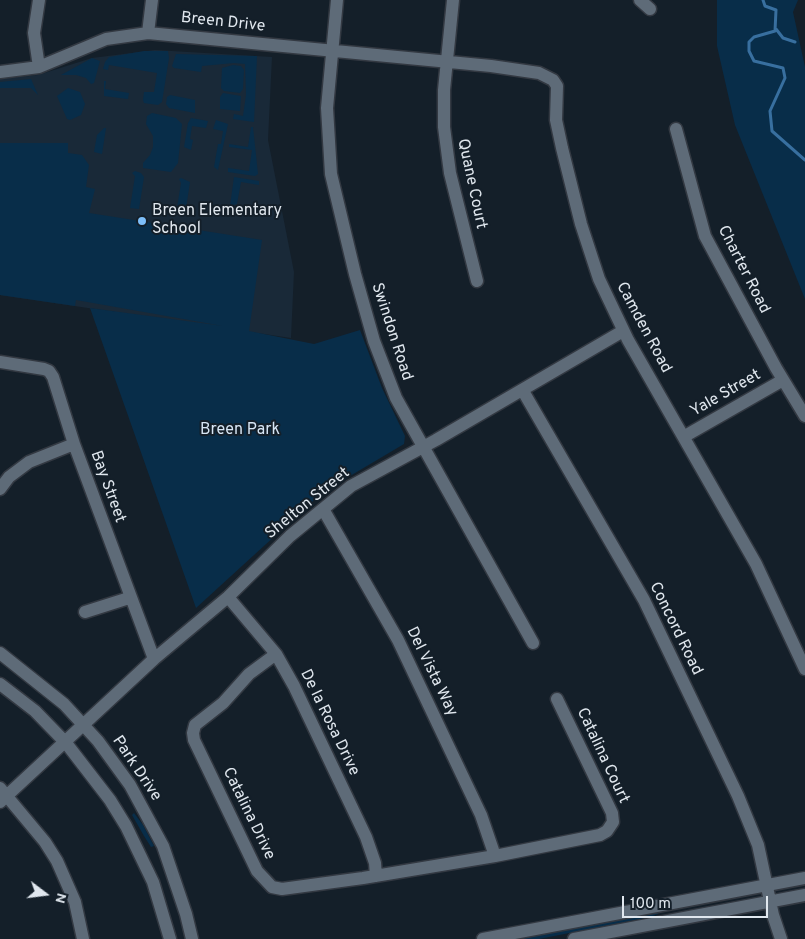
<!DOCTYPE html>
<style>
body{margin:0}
#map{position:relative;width:805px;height:939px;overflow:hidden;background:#141f29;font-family:Overpass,sans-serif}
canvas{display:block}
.north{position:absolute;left:20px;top:869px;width:50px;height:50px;-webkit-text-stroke:4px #141f29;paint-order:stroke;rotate:105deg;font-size:14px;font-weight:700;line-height:20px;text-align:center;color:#e0e7ee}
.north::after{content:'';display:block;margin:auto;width:18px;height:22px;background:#e0e7ee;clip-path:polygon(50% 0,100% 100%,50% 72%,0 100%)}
.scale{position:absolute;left:622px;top:896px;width:146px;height:22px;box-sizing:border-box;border:2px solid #e0e7ee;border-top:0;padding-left:6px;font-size:15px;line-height:18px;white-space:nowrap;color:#e0e7ee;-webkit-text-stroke:4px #141f29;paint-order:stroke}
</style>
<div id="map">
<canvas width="805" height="939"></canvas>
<div class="north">N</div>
<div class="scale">100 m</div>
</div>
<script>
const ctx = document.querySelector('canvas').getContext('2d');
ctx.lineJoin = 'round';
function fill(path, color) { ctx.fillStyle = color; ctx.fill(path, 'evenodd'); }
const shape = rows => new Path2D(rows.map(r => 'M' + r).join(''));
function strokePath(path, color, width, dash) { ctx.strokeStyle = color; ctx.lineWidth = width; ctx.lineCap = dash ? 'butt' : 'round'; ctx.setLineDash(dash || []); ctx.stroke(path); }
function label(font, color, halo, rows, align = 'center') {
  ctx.font = font + ' Overpass,sans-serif'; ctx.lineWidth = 4; ctx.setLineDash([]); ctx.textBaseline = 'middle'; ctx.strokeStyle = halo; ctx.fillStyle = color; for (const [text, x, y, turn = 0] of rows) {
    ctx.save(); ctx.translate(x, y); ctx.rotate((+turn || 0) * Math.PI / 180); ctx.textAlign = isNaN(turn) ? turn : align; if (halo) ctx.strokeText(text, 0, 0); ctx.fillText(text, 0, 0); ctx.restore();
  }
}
fill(shape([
 [155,50,272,57,268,140,294,272,291,338,0,295,0,79,38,75,92,58]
]), '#192938');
fill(shape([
 [717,0,798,0,793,12,805,67,805,299,735,125,717,46],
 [144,51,168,51,169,58,162,102,158,105,144,103,143,100,144,92,154,92,157,73,109,65,108,70,103,69,105,62,109,57],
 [176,54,257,56,254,122,233,119,234,114,243,116,246,95,245,64,234,63,202,66,201,72,174,68,172,66],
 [92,58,100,61,94,83,91,84,86,78,76,75,61,75],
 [233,65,241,66,244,70,243,89,240,93,224,91,221,88,222,68],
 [31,79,38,95,31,88,0,88,0,82],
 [104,81,106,81,105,89,129,93,128,99,104,96],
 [68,88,80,92,85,104,81,115,70,120,67,119,57,96],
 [223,93,241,96,240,111,220,109,220,97],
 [170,95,195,100,195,113,169,108,166,104,167,97],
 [152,113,176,118,182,124,178,163,171,172,143,168,143,163,150,155,153,147,153,136,146,124,147,116],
 [191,118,208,121,206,128,192,126,190,139,193,140,191,150,184,147,188,123],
 [216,120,228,124,218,170,214,167,218,144,221,144,223,131,213,129],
 [251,127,253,127,258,174,255,176,228,172,228,168,249,171,252,150,229,147,229,144,248,147],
 [104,128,106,128,102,154,94,152,97,135],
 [0,143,68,143,68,153,82,155,89,165,86,187,95,189,89,213,262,240,249,331,314,344,360,330,382,388,405,436,404,444,323,492,196,608,90,308,223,326,76,300,75,306,0,295],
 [135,171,141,173,144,177,139,209,130,208,135,176,132,173],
 [234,177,259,181,259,185,241,182,237,204,230,206],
 [181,178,190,182,185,215,176,214,181,183,179,179],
 [134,813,143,825,154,846,151,847,144,836,132,815],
 [658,910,658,914,650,917,539,939,507,939]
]), '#082d49');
strokePath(shape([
 [763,0,765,6,776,10,775,31,754,37,749,42,749,51,754,61,783,68,785,78,770,111,772,131,805,160],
 [776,29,783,38,795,42]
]), '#386f9f', 3);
const minor = shape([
 [39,0,34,33,39,67],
 [337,0,327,108,331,174,355,274,374,341,396,398,533,643],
 [453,0,444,90,444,127,450,173,477,281],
 [640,0,650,9],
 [148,33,152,0],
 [0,72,39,67,106,39,148,33,491,66,539,73,553,80,557,86,556,120,562,148,581,224,599,279,628,340,756,564,805,669],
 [676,129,705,236,776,368,805,416],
 [0,362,44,369,49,371,53,377,74,444,154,659],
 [523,391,644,600,738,796,758,845,773,915,781,939],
 [685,436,783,380],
 [0,489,9,477,29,462,74,444],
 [323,509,398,640,481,815,495,856],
 [228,597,276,654,294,686,366,837,375,863,376,876],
 [85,612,129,598],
 [0,653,64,704,98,741,130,785,163,846,186,914,192,939],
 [276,654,249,674,223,703,195,725,193,733,194,740,257,871,272,887,282,889,363,878,495,856,600,835,607,831,613,822,612,813,557,699],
 [0,684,35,711,66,743,110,800,126,826,153,882,170,939],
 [0,788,45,842,57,861,75,902,83,939],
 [0,802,154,659,228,597,290,536,351,486,436,440,623,331],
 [483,939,805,878],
 [574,939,805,895]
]);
strokePath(minor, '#333942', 15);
strokePath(minor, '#5e6b78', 12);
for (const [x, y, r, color] of [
 [142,221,5,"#7dbef9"]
]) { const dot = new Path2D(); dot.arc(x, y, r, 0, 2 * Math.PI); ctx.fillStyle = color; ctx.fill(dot); strokePath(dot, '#141f29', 2); }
label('16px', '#e0e7ee', '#141f29', [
 ["Breen Drive",223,23,6],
 ["Quane Court",471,184,78],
 ["Charter Road",743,270,63],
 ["Camden Road",643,328,62],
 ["Swindon Road",391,332,72],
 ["Yale Street",726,394,-30],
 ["Bay Street",107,487,70],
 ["Shelton Street",308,504,-39],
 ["Concord Road",675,629,64],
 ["Del Vista Way",431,672,64],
 ["De la Rosa Drive",329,723,64],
 ["Catalina Court",602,756,65],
 ["Park Drive",136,769,56],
 ["Catalina Drive",248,814,64]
]);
label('16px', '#e0e7ee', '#141f29', [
 ["Breen Elementary",152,212],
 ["School",152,230]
], 'left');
label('16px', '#d7e6f5', '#141f29', [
 ["Breen Park",240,431]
]);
</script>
